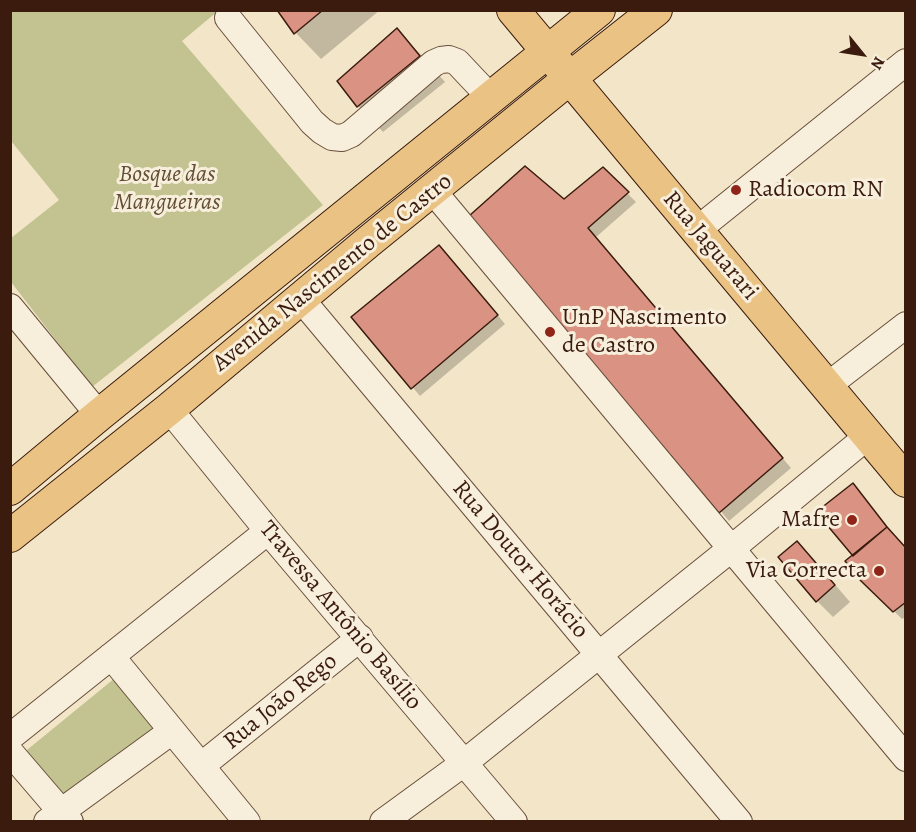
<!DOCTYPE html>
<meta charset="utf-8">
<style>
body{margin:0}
#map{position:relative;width:916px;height:832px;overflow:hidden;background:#f3e6c8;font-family:Alegreya,serif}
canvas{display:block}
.frame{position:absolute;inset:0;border:12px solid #3a1b0d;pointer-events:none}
.north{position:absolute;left:832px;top:24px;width:60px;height:60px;-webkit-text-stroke:4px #f7efdb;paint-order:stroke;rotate:120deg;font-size:16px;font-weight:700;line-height:24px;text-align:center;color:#3a1b0d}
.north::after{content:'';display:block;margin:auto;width:21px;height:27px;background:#3a1b0d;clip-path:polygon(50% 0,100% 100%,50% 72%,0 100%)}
</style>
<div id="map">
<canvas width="916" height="832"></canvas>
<div class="frame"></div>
<div class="north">N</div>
</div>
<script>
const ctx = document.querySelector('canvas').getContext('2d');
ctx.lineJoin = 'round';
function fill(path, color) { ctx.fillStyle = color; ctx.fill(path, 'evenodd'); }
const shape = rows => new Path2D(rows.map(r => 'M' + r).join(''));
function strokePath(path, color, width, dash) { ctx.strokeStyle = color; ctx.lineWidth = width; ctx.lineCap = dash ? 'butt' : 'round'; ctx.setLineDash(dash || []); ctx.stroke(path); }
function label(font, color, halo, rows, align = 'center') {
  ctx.font = font + ' Alegreya,serif'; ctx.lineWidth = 6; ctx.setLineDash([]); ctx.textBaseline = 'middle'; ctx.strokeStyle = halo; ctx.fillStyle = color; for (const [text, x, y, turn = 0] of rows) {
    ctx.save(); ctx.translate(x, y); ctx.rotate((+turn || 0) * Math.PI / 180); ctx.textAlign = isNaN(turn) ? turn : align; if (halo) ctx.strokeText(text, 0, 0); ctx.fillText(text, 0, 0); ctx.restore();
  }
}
fill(shape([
 [11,11,218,11,182,41,323,205,92,387,11,282,11,238,59,200,11,141],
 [115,678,161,728,66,800,22,754]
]), '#c2c391');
fill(shape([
 [278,10,380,10,321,59,296,33],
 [397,30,422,56,445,82,383,132,358,106],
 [603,169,636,202,595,238,791,468,729,521,471,216,564,201],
 [448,256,505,324,420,396,353,317],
 [861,494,906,549,906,617,902,619,862,580,855,556],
 [797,543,813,559,850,602,833,617,817,601]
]), '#0003');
const building = shape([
 [277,10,323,10,294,34,277,10],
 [397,28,420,56,357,107,337,81,397,28],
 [525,166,564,199,603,167,629,192,588,228,783,458,719,513,469,216,525,166],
 [439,245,498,315,411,389,351,317,439,245],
 [853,483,887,527,853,556,816,512,853,483],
 [887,527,906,548,906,602,893,612,861,581,845,561,887,527],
 [797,541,835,585,816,602,778,557,797,541]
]);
fill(building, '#da9383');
strokePath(building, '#3a1b0d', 1.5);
const minor = shape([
 [228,18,312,122,322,131,332,137,342,138,351,134,434,63,441,60,449,59,457,62,491,98],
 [433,191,906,758],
 [697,230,906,62],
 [301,299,739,822],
 [10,307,99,415],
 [827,386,906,325],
 [169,409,268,531,514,822],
 [111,656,247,822],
 [10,737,268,531],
 [10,752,70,822],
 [201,766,360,638],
 [47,822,172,731],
 [383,822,464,763,732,548,868,436]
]);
const major = shape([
 [513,10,906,481],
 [10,489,99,415,599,10],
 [10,536,169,409,368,242,570,78,656,10]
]);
strokePath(minor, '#684e3c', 28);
strokePath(major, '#3a1b0d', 34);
strokePath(minor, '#f7efdb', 26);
strokePath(major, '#eac384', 32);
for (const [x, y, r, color] of [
 [736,190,6,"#8f2418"],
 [550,332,6,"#8f2418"],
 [852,520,6,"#8f2418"],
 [879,571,6,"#8f2418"]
]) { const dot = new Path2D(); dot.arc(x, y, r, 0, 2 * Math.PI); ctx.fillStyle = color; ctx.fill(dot); strokePath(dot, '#f7efdb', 2); }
label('italic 24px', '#634d35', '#f7efdb', [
 ["Bosque das",167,175],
 ["Mangueiras",167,203]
]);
label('24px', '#3a1b0d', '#f7efdb', [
 ["Radiocom RN",748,190],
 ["UnP Nascimento",562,318],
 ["de Castro",562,346],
 ["Mafre",840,520,"right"],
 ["Via Correcta",867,571,"right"]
], 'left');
label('24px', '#3a1b0d', '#f7efdb', [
 ["Rua Jaguarari",710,246,50],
 ["Avenida Nascimento de Castro",333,273,-39],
 ["Rua Doutor Horácio",520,560,50],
 ["Travessa Antônio Basílio",340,616,50],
 ["Rua João Rego",281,702,-39]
]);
</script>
